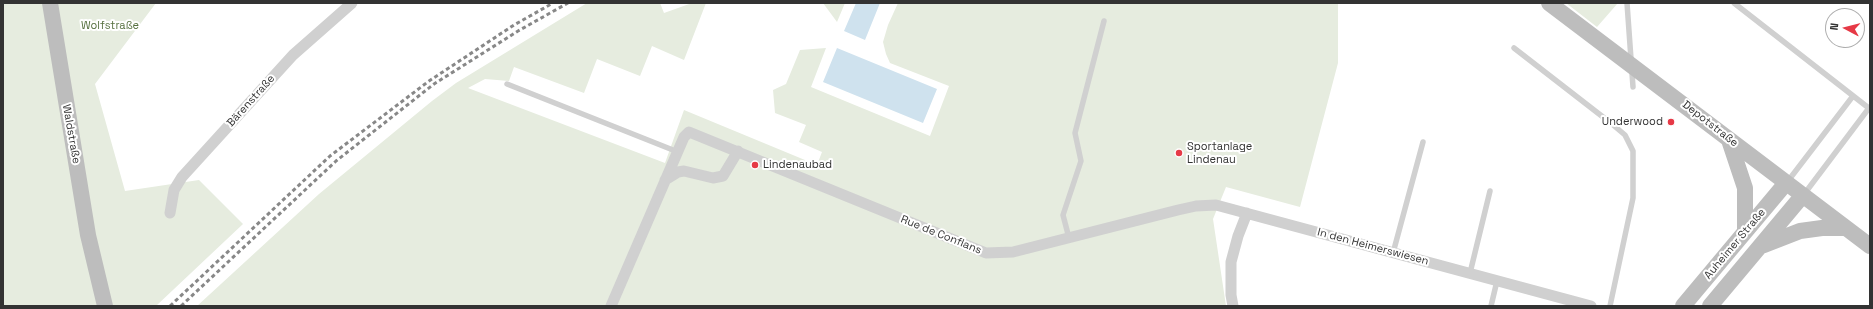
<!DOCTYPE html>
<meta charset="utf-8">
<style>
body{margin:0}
#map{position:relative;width:1873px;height:309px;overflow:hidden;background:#fff;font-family:"Space Grotesk",sans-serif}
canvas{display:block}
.frame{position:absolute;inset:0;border:4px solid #333;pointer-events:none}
.north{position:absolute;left:1825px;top:8px;width:40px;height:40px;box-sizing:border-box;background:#fff;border:1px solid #adadad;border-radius:50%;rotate:277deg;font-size:11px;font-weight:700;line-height:16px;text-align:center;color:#333}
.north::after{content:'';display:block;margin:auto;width:14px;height:18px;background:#e63946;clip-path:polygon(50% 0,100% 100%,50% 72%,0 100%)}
</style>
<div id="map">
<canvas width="1873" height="309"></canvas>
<div class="frame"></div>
<div class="north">N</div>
</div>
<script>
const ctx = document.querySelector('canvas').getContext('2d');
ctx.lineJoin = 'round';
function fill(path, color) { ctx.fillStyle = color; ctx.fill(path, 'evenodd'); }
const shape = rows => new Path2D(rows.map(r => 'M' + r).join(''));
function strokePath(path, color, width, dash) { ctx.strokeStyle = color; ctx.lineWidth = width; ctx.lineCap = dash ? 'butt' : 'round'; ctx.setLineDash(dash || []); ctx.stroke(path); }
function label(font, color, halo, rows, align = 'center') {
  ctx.font = font + ' "Space Grotesk",sans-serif'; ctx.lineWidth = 4; ctx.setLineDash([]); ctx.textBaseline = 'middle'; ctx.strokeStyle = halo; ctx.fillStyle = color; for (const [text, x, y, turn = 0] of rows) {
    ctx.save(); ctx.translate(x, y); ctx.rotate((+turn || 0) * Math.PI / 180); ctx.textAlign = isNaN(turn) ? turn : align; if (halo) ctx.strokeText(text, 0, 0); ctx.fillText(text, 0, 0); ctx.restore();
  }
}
fill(shape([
 [3,3,156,3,95,84,125,191,199,180,243,224,156,306,3,306],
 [587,3,660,3,664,13,692,3,706,3,684,60,652,46,640,76,597,59,584,93,514,67,509,81,485,79,468,88,665,163,684,110,817,165,822,152,799,142,806,125,775,113,773,90,786,84,800,50,826,48,811,87,930,136,949,86,890,63,886,54,883,42,888,25,898,3,1338,3,1338,63,1300,207,1226,187,1213,219,1226,306,197,306,319,194,432,101,456,83],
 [823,3,845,3,837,22],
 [1566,3,1618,3,1597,27]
]), '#e6ecdf');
fill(shape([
 [856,3,880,3,865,40,844,31],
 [837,48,937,89,923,123,823,82]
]), '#cfe2ee');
strokePath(shape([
 [1627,3,1633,87],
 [1734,3,1870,109],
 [1514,48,1612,124,1625,135,1633,151,1633,198,1610,306],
 [507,84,678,152],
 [1788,181,1853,96],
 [1805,193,1869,108],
 [1069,238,1063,215,1081,161,1075,133,1104,21],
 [1393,253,1423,142],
 [1470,273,1490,191],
 [1491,306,1497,281]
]), '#d0d0d0', 5.5);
strokePath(shape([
 [665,180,678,172,684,171,713,178,723,176,738,151],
 [170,213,174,190,182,177,293,55,352,3],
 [611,306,684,137,689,132,986,253,1013,252,1178,210,1196,206,1216,205,1591,306],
 [1233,306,1231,295,1231,262,1238,236,1247,213]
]), '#d0d0d0', 11);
strokePath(shape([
 [50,3,88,235,105,306],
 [1549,3,1870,246],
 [1729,140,1745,188,1745,232],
 [1764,245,1800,231,1822,228,1846,228],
 [1683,306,1786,183],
 [1710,306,1803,195]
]), '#bdbdbd', 16);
strokePath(shape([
 [170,306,330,156,429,81,514,25,553,3],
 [181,306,336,161,434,84,518,31,568,3]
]), '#888', 3, [4, 3]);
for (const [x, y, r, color] of [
 [1671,122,4,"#e63946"],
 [1179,153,4,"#e63946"],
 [755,165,4,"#e63946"]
]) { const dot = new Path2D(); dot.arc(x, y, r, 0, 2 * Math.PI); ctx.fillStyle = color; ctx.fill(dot); strokePath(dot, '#fff', 1.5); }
label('11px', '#56703f', '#fff', [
 ["Wolfstraße",110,26]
]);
label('11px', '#333', '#fff', [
 ["Bärenstraße",251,101,-48],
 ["Depotstraße",1710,124,38],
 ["Waldstraße",71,134,80],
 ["Rue de Conflans",941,235,22],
 ["Auheimer Straße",1735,244,-50],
 ["In den Heimerswiesen",1373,247,15]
]);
label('11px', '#333', '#fff', [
 ["Underwood",1663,122,"right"],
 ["Sportanlage",1187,147],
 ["Lindenau",1187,160],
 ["Lindenaubad",763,165]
], 'left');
</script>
